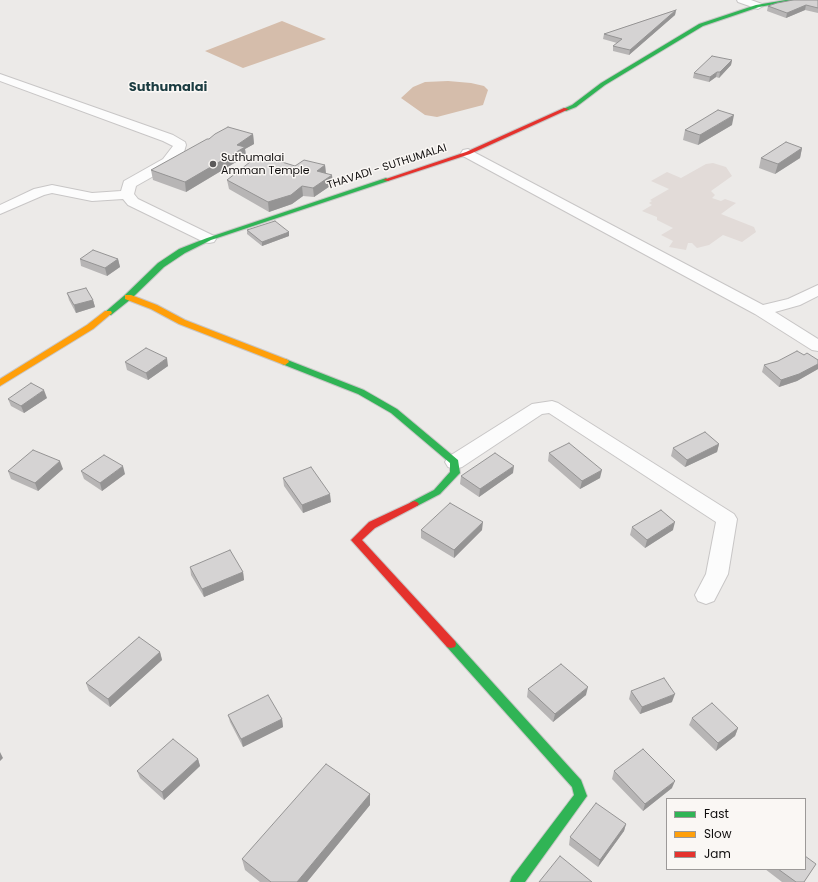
<!DOCTYPE html>
<style>
body{margin:0}
#map{position:relative;width:818px;height:882px;overflow:hidden;background:#eceae8;font-family:Poppins,sans-serif}
canvas{display:block}
.legend{position:absolute;left:666px;top:798px;width:140px;height:72px;box-sizing:border-box;background:#faf7f4;border:1px solid #9c9998;margin:0;padding:5px 7px;list-style:none;font-size:12px;color:#0f0d0d}
.legend li{display:flex;align-items:center;gap:8px;height:20px}
.legend b{width:20px;border:1px solid #9c9998}
</style>
<div id="map">
<canvas width="818" height="882"></canvas>
<ul class="legend">
<li><b style="height:5px;background:#30b455"></b>Fast</li>
<li><b style="height:5px;background:#ff9f0a"></b>Slow</li>
<li><b style="height:5px;background:#e5322d"></b>Jam</li>
</ul>
</div>
<script>
const ctx = document.querySelector('canvas').getContext('2d');
ctx.lineJoin = 'round';
function fill(path, color) { ctx.fillStyle = color; ctx.fill(path, 'evenodd'); }
const shape = rows => new Path2D(rows.map(r => 'M' + r).join(''));
function strokePath(path, color, width, dash) { ctx.strokeStyle = color; ctx.lineWidth = width; ctx.lineCap = dash ? 'butt' : 'round'; ctx.setLineDash(dash || []); ctx.stroke(path); }
function label(font, color, halo, rows, align = 'center') {
  ctx.font = font + ' Poppins,sans-serif'; ctx.lineWidth = 3; ctx.setLineDash([]); ctx.textBaseline = 'middle'; ctx.strokeStyle = halo; ctx.fillStyle = color; for (const [text, x, y, turn = 0] of rows) {
    ctx.save(); ctx.translate(x, y); ctx.rotate((+turn || 0) * Math.PI / 180); ctx.textAlign = isNaN(turn) ? turn : align; if (halo) ctx.strokeText(text, 0, 0); ctx.fillText(text, 0, 0); ctx.restore();
  }
}
fill(shape([
 [713,163,726,167,732,176,711,191,715,195,712,198,721,201,725,199,736,203,721,214,754,227,756,232,742,242,723,235,709,245,697,248,692,243,688,243,686,250,669,247,673,241,661,235,673,228,657,220,657,217,642,211,652,205,649,203,652,201,650,200,669,189,651,181,667,172,681,178,706,164]
]), '#e2dbd8');
fill(shape([
 [282,21,326,39,243,68,205,51],
 [448,81,471,83,484,86,488,90,483,105,437,117,425,115,401,98,413,87,425,82]
]), '#d5bdab');
const street = shape([
 [737,0,751,0,762,4,763,6,758,9,738,2,737,0],
 [0,74,173,135,185,142,186,145,184,152,173,165,136,186,134,194,138,199,214,236,216,239,214,242,209,243,204,242,128,205,123,199,92,201,52,193,44,195,0,214,0,205,34,189,52,185,92,193,121,191,124,181,163,159,173,146,163,141,0,81,0,74],
 [468,149,763,305,788,299,818,285,818,296,800,305,775,312,818,339,818,351,812,350,755,314,463,156,461,153,463,150,468,149],
 [552,401,558,403,734,514,737,519,728,574,714,601,706,604,698,601,695,595,706,574,716,522,549,413,542,414,462,467,455,469,448,467,445,462,448,457,532,404,552,401]
]);
const fast = shape([
 [786,0,797,0,759,7,703,26,605,85,576,107,566,111,563,109,572,105,601,83,699,24,756,5,786,0],
 [386,178,389,180,388,181,211,240,185,253,164,267,131,299,111,315,105,315,104,313,125,295,158,263,179,249,207,238,386,178],
 [285,359,364,390,397,409,458,460,460,473,458,475,440,494,417,506,411,506,409,504,411,502,434,490,450,472,450,463,391,413,358,394,282,364,281,362,285,359],
 [451,640,455,641,581,780,587,796,525,882,510,882,512,877,574,795,572,787,447,647,446,644,447,641,451,640]
]);
const slow = shape([
 [125,295,131,295,157,305,185,320,288,360,289,362,285,365,282,364,179,324,151,309,125,299,125,295],
 [105,311,111,311,112,313,93,329,0,386,0,379,87,325,105,311]
]);
const jam = shape([
 [564,108,569,109,470,154,388,181,383,180,466,152,564,108],
 [414,501,417,502,419,504,417,506,375,528,362,540,455,641,456,644,455,647,451,648,447,647,351,540,369,522,414,501]
]);
strokePath(street, '#c8c6c6', 2);
strokePath(fast, '#c8c6c6', 2);
strokePath(slow, '#c8c6c6', 2);
strokePath(jam, '#c8c6c6', 2);
fill(street, '#fcfcfc');
fill(fast, '#30b455');
fill(slow, '#ff9f0a');
fill(jam, '#e5322d');
fill(shape([
 [818,0,818,13,805,10,786,18,767,11,768,6],
 [676,10,675,15,629,55,613,51,613,46,617,43,603,39,604,34],
 [732,60,731,65,719,78,716,77,709,82,693,78,694,73],
 [732,125,698,145,683,140,685,130],
 [253,134,254,144,245,149,246,156,186,192,153,180,151,170,209,139],
 [802,148,800,158,775,174,759,168,761,158],
 [325,165,326,173,333,184,314,197,303,196,292,204,269,212,229,189,227,180,295,166],
 [247,230,289,232,289,236,262,246,247,234],
 [80,259,118,259,120,267,107,276,81,266],
 [67,293,93,300,95,307,76,313,69,300],
 [804,355,818,360,818,369,797,381,779,387,762,372,764,365],
 [125,362,168,366,148,380,127,370],
 [47,398,24,413,11,406,8,399],
 [719,444,717,452,685,467,671,456,673,448],
 [549,453,600,478,580,489,548,461],
 [63,469,38,491,11,479,8,471],
 [81,471,125,474,102,491,84,479],
 [513,473,479,497,460,484,461,476],
 [283,478,331,502,303,513,284,486],
 [632,527,673,530,645,548,630,535],
 [421,530,482,530,454,558,421,538],
 [190,567,243,572,244,580,204,597,191,575],
 [160,652,162,660,110,707,89,691,86,683],
 [528,689,586,695,553,722,527,697],
 [631,691,672,702,640,714,629,699],
 [228,715,282,719,283,727,243,747,230,722],
 [692,718,738,728,735,736,716,751,689,725],
 [198,759,200,766,164,800,140,778,137,771],
 [614,771,672,788,643,811,612,779],
 [370,794,370,805,307,882,260,882,245,870,242,859],
 [626,824,624,831,598,867,569,845,570,837],
 [816,864,804,882,782,882,765,869,805,869]
]), '#b7b5b5');
fill(shape([
 [806,5,805,10,786,18,787,13],
 [676,10,675,15,629,55,630,50],
 [732,60,731,65,719,78,720,72],
 [717,72,716,77,709,82,710,77],
 [734,115,732,125,698,145,700,135],
 [253,134,254,144,245,149,246,156,186,192,185,182,237,145],
 [802,148,800,158,775,174,778,164],
 [325,165,326,175,317,171],
 [332,175,333,184,314,197,313,188],
 [302,186,303,196,292,204,269,212,268,202],
 [289,232,289,236,262,246,262,242],
 [118,259,120,267,107,276,105,268],
 [93,300,95,307,76,313,74,305],
 [167,358,168,366,148,380,146,373],
 [818,364,818,369,797,381,779,387,781,380],
 [44,390,47,398,24,413,21,406],
 [719,444,717,452,685,467,687,460],
 [60,461,63,469,38,491,35,483],
 [123,466,125,474,102,491,100,483],
 [514,466,513,473,479,497,480,489],
 [602,470,600,478,580,489,582,481],
 [330,494,331,502,303,513,302,505],
 [483,522,482,530,454,558,454,550],
 [675,522,673,530,645,548,647,540],
 [243,572,244,580,204,597,202,589],
 [160,652,162,660,110,707,108,699],
 [588,687,586,695,553,722,555,714],
 [675,694,672,702,640,714,642,707],
 [282,719,283,727,243,747,241,739],
 [738,728,735,736,716,751,718,743],
 [0,752,3,758,0,761],
 [198,759,200,766,164,800,162,792],
 [675,781,672,788,643,811,645,804],
 [370,794,370,805,307,882,297,882],
 [626,824,624,831,598,867,600,860]
]), '#959494');
const building = shape([
 [793,0,818,0,818,8,806,5,787,13,768,6,777,3,793,0],
 [676,10,630,50,613,46,622,39,604,34,676,10],
 [712,56,732,60,720,72,717,72,710,77,694,73,712,56],
 [718,110,734,115,700,135,685,130,718,110],
 [228,127,253,134,237,145,245,147,185,182,151,170,207,139,209,139,215,134,228,127],
 [786,142,802,148,778,164,761,158,786,142],
 [259,155,295,166,304,160,325,165,317,171,332,175,313,188,302,186,291,195,268,202,227,180,259,155],
 [275,221,289,232,262,242,247,230,275,221],
 [93,250,118,259,105,268,80,259,93,250],
 [86,288,93,300,74,305,67,293,86,288],
 [146,348,167,358,146,373,125,362,146,348],
 [797,351,804,355,807,353,818,360,818,364,799,374,781,380,764,365,778,361,797,351],
 [31,383,44,390,21,406,8,399,31,383],
 [705,432,719,444,687,460,673,448,705,432],
 [569,443,602,470,582,481,549,453,569,443],
 [33,450,60,461,35,483,8,471,33,450],
 [495,453,514,466,480,489,461,476,495,453],
 [104,455,123,466,100,483,81,471,104,455],
 [311,467,330,494,302,505,283,478,311,467],
 [450,503,483,522,454,550,421,530,450,503],
 [661,510,675,522,647,540,632,527,661,510],
 [230,550,243,572,202,589,190,567,230,550],
 [139,637,160,652,108,699,86,683,139,637],
 [561,664,588,687,555,714,528,689,561,664],
 [664,678,675,694,642,707,631,691,664,678],
 [268,695,282,719,241,739,228,715,268,695],
 [712,703,738,728,718,743,692,718,712,703],
 [173,739,198,759,162,792,137,771,173,739],
 [643,749,675,781,645,804,614,771,643,749],
 [326,764,370,794,297,882,271,882,242,859,326,764],
 [596,803,626,824,600,860,570,837,596,803],
 [560,856,592,882,539,882,560,856],
 [805,856,816,864,804,882,796,882,778,869,805,869,805,856]
]);
fill(building, '#d5d3d3');
strokePath(building, '#959494', 1);
for (const [x, y, r, color] of [
 [213,164,4,"#5c5a5a"]
]) { const dot = new Path2D(); dot.arc(x, y, r, 0, 2 * Math.PI); ctx.fillStyle = color; ctx.fill(dot); strokePath(dot, '#faf7f4', 1.5); }
label('11px', '#0f0d0d', '#faf7f4', [
 ["Suthumalai",221,158],
 ["Amman Temple",221,171]
], 'left');
label('11px', '#0f0d0d', '#faf7f4', [
 ["THAVADI - SUTHUMALAI",387,167,-18]
]);
label('bold 13px', '#1b3c41', '#faf7f4', [
 ["Suthumalai",168,88]
]);
</script>
